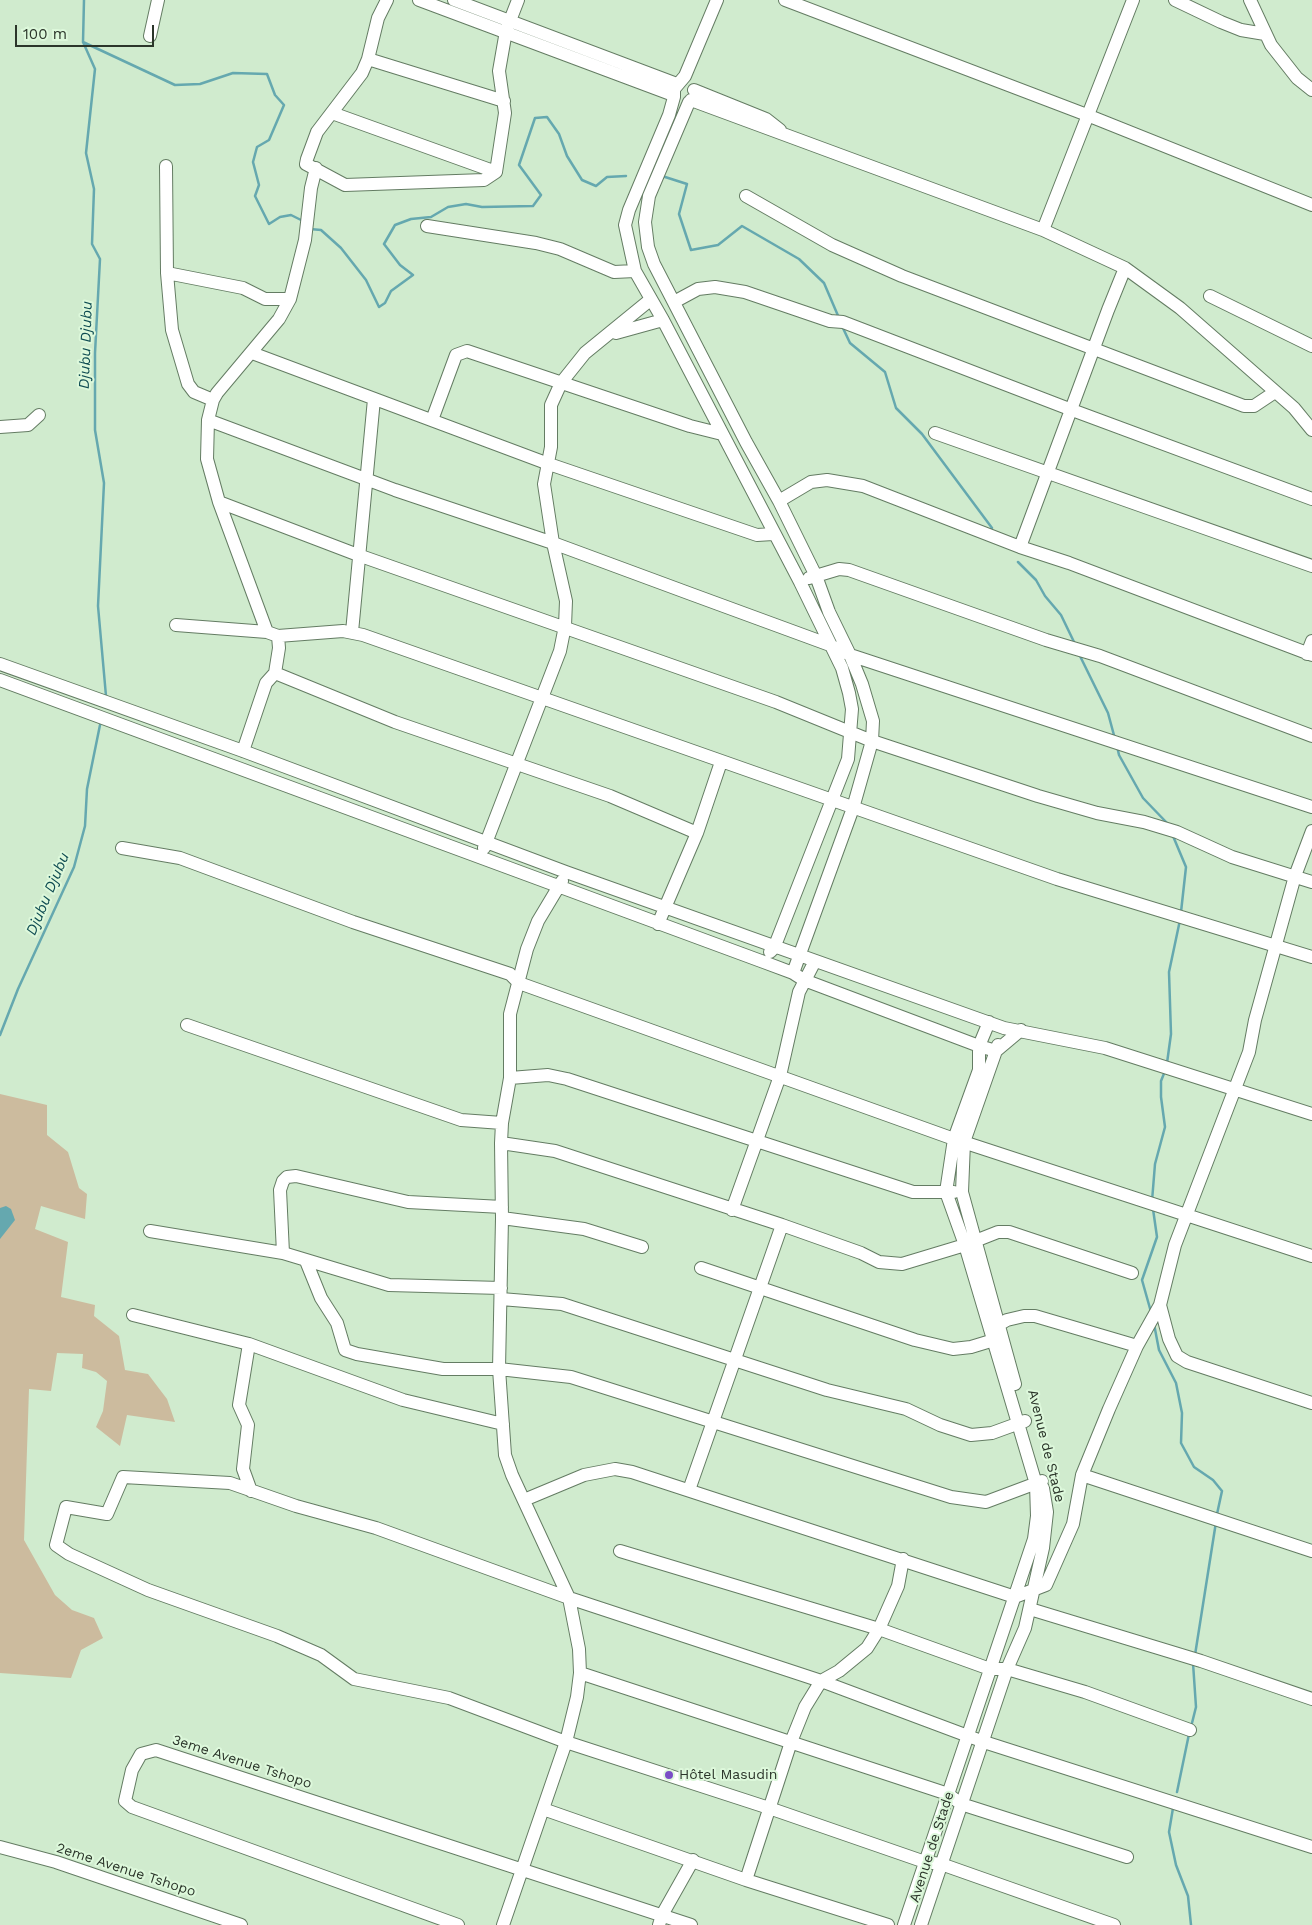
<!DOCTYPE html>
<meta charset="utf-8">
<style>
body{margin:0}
#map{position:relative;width:1312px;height:1925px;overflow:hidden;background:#d0ebce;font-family:"Work Sans",sans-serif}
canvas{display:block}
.scale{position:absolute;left:15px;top:25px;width:139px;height:22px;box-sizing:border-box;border:2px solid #2b352a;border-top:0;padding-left:6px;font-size:15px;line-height:18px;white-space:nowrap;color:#2b352a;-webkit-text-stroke:4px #ddf8db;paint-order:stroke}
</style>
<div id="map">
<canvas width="1312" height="1925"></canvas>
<div class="scale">100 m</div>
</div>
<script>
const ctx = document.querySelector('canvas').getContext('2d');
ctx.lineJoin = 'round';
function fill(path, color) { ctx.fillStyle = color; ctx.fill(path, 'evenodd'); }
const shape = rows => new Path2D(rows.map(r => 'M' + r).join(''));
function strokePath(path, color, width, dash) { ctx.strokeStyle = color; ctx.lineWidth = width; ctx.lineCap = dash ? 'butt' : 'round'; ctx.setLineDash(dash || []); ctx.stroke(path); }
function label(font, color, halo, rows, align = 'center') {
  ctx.font = font + ' "Work Sans",sans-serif'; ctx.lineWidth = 4; ctx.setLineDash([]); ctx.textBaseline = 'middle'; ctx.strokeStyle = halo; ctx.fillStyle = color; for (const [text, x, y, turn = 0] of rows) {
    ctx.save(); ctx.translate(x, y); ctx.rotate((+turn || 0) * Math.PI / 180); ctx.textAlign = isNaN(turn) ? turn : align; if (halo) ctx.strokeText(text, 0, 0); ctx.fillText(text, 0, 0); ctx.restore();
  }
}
fill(shape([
 [0,1094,47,1105,47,1135,68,1152,79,1188,87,1194,85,1219,41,1206,35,1229,68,1242,61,1297,95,1305,94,1316,119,1336,125,1370,148,1374,167,1399,175,1422,127,1415,120,1446,96,1427,103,1411,107,1381,96,1372,82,1368,83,1354,57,1353,51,1391,29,1389,24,1540,55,1595,72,1610,94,1618,103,1638,81,1650,71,1678,0,1673]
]), '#ccbb9e');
fill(shape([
 [6,1206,11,1209,15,1220,0,1239,0,1208]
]), '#65a8af');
strokePath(shape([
 [84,0,83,42,95,69,86,153,94,189,92,244,100,259,95,353,95,430,104,483,98,606,106,696],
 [83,42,175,85,200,84,233,73,267,74,275,95,284,105,269,140,257,147,253,162,259,185,255,196,269,224,280,217,291,215,303,221],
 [662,176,687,184,679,214,691,250,718,245,742,226,799,259,824,283,839,318],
 [310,229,321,230,341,248,366,280,379,307,385,303,391,291,413,275,400,265,384,244,395,225,411,219,431,217,448,207,466,204,482,207,533,206,541,195,519,165,535,118,547,117,559,134,567,156,582,180,596,186,607,177,626,176],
 [842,326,850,343,885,372,896,408,922,434,992,528],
 [1018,562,1036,580,1045,596,1061,615,1075,644],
 [1079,654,1108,713,1115,739],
 [1117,746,1119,755,1143,798,1168,824],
 [1173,836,1186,867,1181,912],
 [0,1035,18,989,74,867,85,826,87,789,100,725],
 [1167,1063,1171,1034,1169,972,1180,920],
 [1152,1201,1155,1164,1165,1127,1161,1097,1161,1081,1165,1071],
 [1151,1312,1142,1280,1157,1237,1153,1209],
 [1154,1324,1159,1350,1176,1383,1182,1413,1181,1443,1194,1467,1213,1480,1222,1491,1217,1514],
 [1195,1655,1216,1522],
 [1191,1727,1196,1707,1193,1663],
 [1177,1792,1189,1734],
 [1173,1808,1169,1832,1176,1865,1188,1896,1191,1925]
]), '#65a8af', 2.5);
const minor = shape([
 [387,0,378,18,368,59,362,73,317,132,307,159,306,164,345,185,484,180,496,172,505,113,499,71,506,31,518,0],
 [419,0,673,95],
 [454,0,677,84],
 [717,0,685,76,674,89,674,97,669,115,629,210,625,225,635,271,663,320,800,582,842,668,849,693,852,709,848,759,774,948,770,952],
 [785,0,1087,115,1312,205],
 [1175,0,1221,22,1241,30,1265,34],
 [1250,0,1271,45,1297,78,1312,90],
 [150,36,158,0],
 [368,59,504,101],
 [694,90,766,119,780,130],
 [691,100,1043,230,1125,268,1180,308,1294,408,1312,430],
 [689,102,649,196,645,222,648,247,654,264,746,442,779,501,816,576,829,612,850,655,862,684,873,721,872,741,853,808,793,973],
 [332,113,496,172],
 [166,166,167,273,172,330,188,384,194,392,213,400],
 [746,196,832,245,902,276,1244,406,1254,406,1275,392],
 [427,226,536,243,560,249,614,272,635,271],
 [1043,230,1133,0],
 [167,273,243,288,265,299,290,299],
 [1210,296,1312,346],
 [674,302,698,289,715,287,745,292,830,321,843,322,1072,410,1312,499],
 [616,333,663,320],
 [252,353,546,463,757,535,773,534],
 [208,420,395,490,553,543,691,594,830,645,850,655,1312,807],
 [432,420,456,355,467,351,690,426,722,434],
 [0,427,28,425,39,415],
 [935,433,1312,566],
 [779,501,811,482,827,480,863,486,1020,547,1069,563,1312,655],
 [219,502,358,555,776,702,872,741,1038,796,1097,813,1144,822,1177,832,1232,857,1312,882],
 [1020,547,1108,310,1125,268],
 [809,578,839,569,849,570,1046,640,1100,656,1312,736],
 [176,625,267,632],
 [352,632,374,399],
 [278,636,343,631,363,635,1057,879,1312,957],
 [1307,654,1312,641],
 [0,664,243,751,566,872,1004,1028,1105,1048,1312,1114],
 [275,673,395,722,610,796,697,833],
 [0,680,761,961,793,973,804,980,979,1046,996,1051,1021,1030],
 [243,751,266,683,275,673,279,648,278,636,267,632,219,502,207,459,208,420,213,400,217,393,279,319,290,299,305,240,311,188,316,168],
 [122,848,180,858,353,922,510,974,519,983,954,1139,1312,1256],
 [484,848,560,651,565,626,566,601,553,543,544,484,551,447,551,405,561,383,585,353,650,300],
 [658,924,697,833,721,762],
 [187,1025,461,1120,502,1123],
 [998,1045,964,1142,962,1192,1015,1384],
 [510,1078,548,1075,567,1079,913,1192,954,1192],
 [501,1143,555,1151,782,1225,861,1253,879,1262,902,1264,965,1245,998,1232,1009,1232,1132,1273],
 [732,1210,780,1076,799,992,815,961],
 [502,1218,584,1229,642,1247],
 [150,1231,283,1253,389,1285,501,1288],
 [283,1253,280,1190,283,1181,287,1177,296,1176,408,1202,502,1207],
 [306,1261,321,1298,337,1323,345,1350,357,1354,443,1369,499,1369,571,1377,951,1497,986,1502,1042,1481],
 [701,1268,915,1340,953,1349,971,1347,994,1340],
 [501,1299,562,1304,827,1390,906,1409,940,1425,971,1435,992,1433,1025,1421],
 [1160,1305,1169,1339,1177,1356,1187,1362,1312,1403],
 [133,1315,249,1344,403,1400,503,1424],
 [997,1331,1000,1324,1007,1320,1024,1316,1035,1316,1137,1346],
 [249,1344,239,1405,248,1425,243,1469,251,1491],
 [1082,1475,1312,1551],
 [689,1490,782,1225],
 [524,1500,584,1475,615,1469,632,1472,1015,1597,1046,1585,1073,1524,1082,1475,1109,1409,1137,1346,1160,1305,1175,1245,1249,1052,1255,1020,1295,876,1312,831],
 [620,1551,879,1629,990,1669,1007,1669,1085,1692,1190,1730],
 [1030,1609,1201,1661,1312,1699],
 [580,1673,948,1794,961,1804,1127,1857],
 [543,1809,746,1880,888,1925],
 [0,1847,56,1862,241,1925],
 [746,1880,791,1742,805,1707,821,1681,839,1671,867,1648,879,1629,898,1586,903,1559],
 [458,1925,132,1807,125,1801,132,1770,141,1754,156,1750,691,1925],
 [503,1925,566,1742,577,1697,580,1673,579,1649,569,1598,512,1475,505,1455,499,1369,502,1218,501,1143,502,1123,510,1078,510,1014,527,949,538,921,562,881],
 [659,1925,662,1915,693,1860],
 [904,1925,1034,1539,1037,1516,1036,1484,965,1245,946,1192,954,1139,979,1070,979,1046,989,1022],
 [921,1925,1007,1669,1025,1628,1043,1548,1047,1512,1043,1488],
 [1114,1925,941,1864,925,1862,769,1808,566,1742,449,1698,354,1679,321,1655,277,1636,148,1590,69,1554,56,1545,66,1507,107,1514,123,1477,230,1483,296,1506,376,1528,569,1598,821,1681,984,1742,1312,1847]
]);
strokePath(minor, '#647c63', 14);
strokePath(minor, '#fff', 12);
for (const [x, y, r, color] of [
 [669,1775,5,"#7b4ec6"]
]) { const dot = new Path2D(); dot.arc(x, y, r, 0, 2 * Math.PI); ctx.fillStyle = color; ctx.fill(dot); strokePath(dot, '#ddf8db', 2); }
label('14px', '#2b352a', '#ddf8db', [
 ["Avenue de Stade",1046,1446,76],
 ["3eme Avenue Tshopo",242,1762,18],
 ["Avenue de Stade",932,1847,-72],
 ["2eme Avenue Tshopo",126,1870,18]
]);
label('14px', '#2b352a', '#ddf8db', [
 ["Hôtel Masudin",679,1775]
], 'left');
label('italic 15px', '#0f4c52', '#ddf8db', [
 ["Djubu Djubu",86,345,-88],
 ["Djubu Djubu",48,894,-67]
]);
</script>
